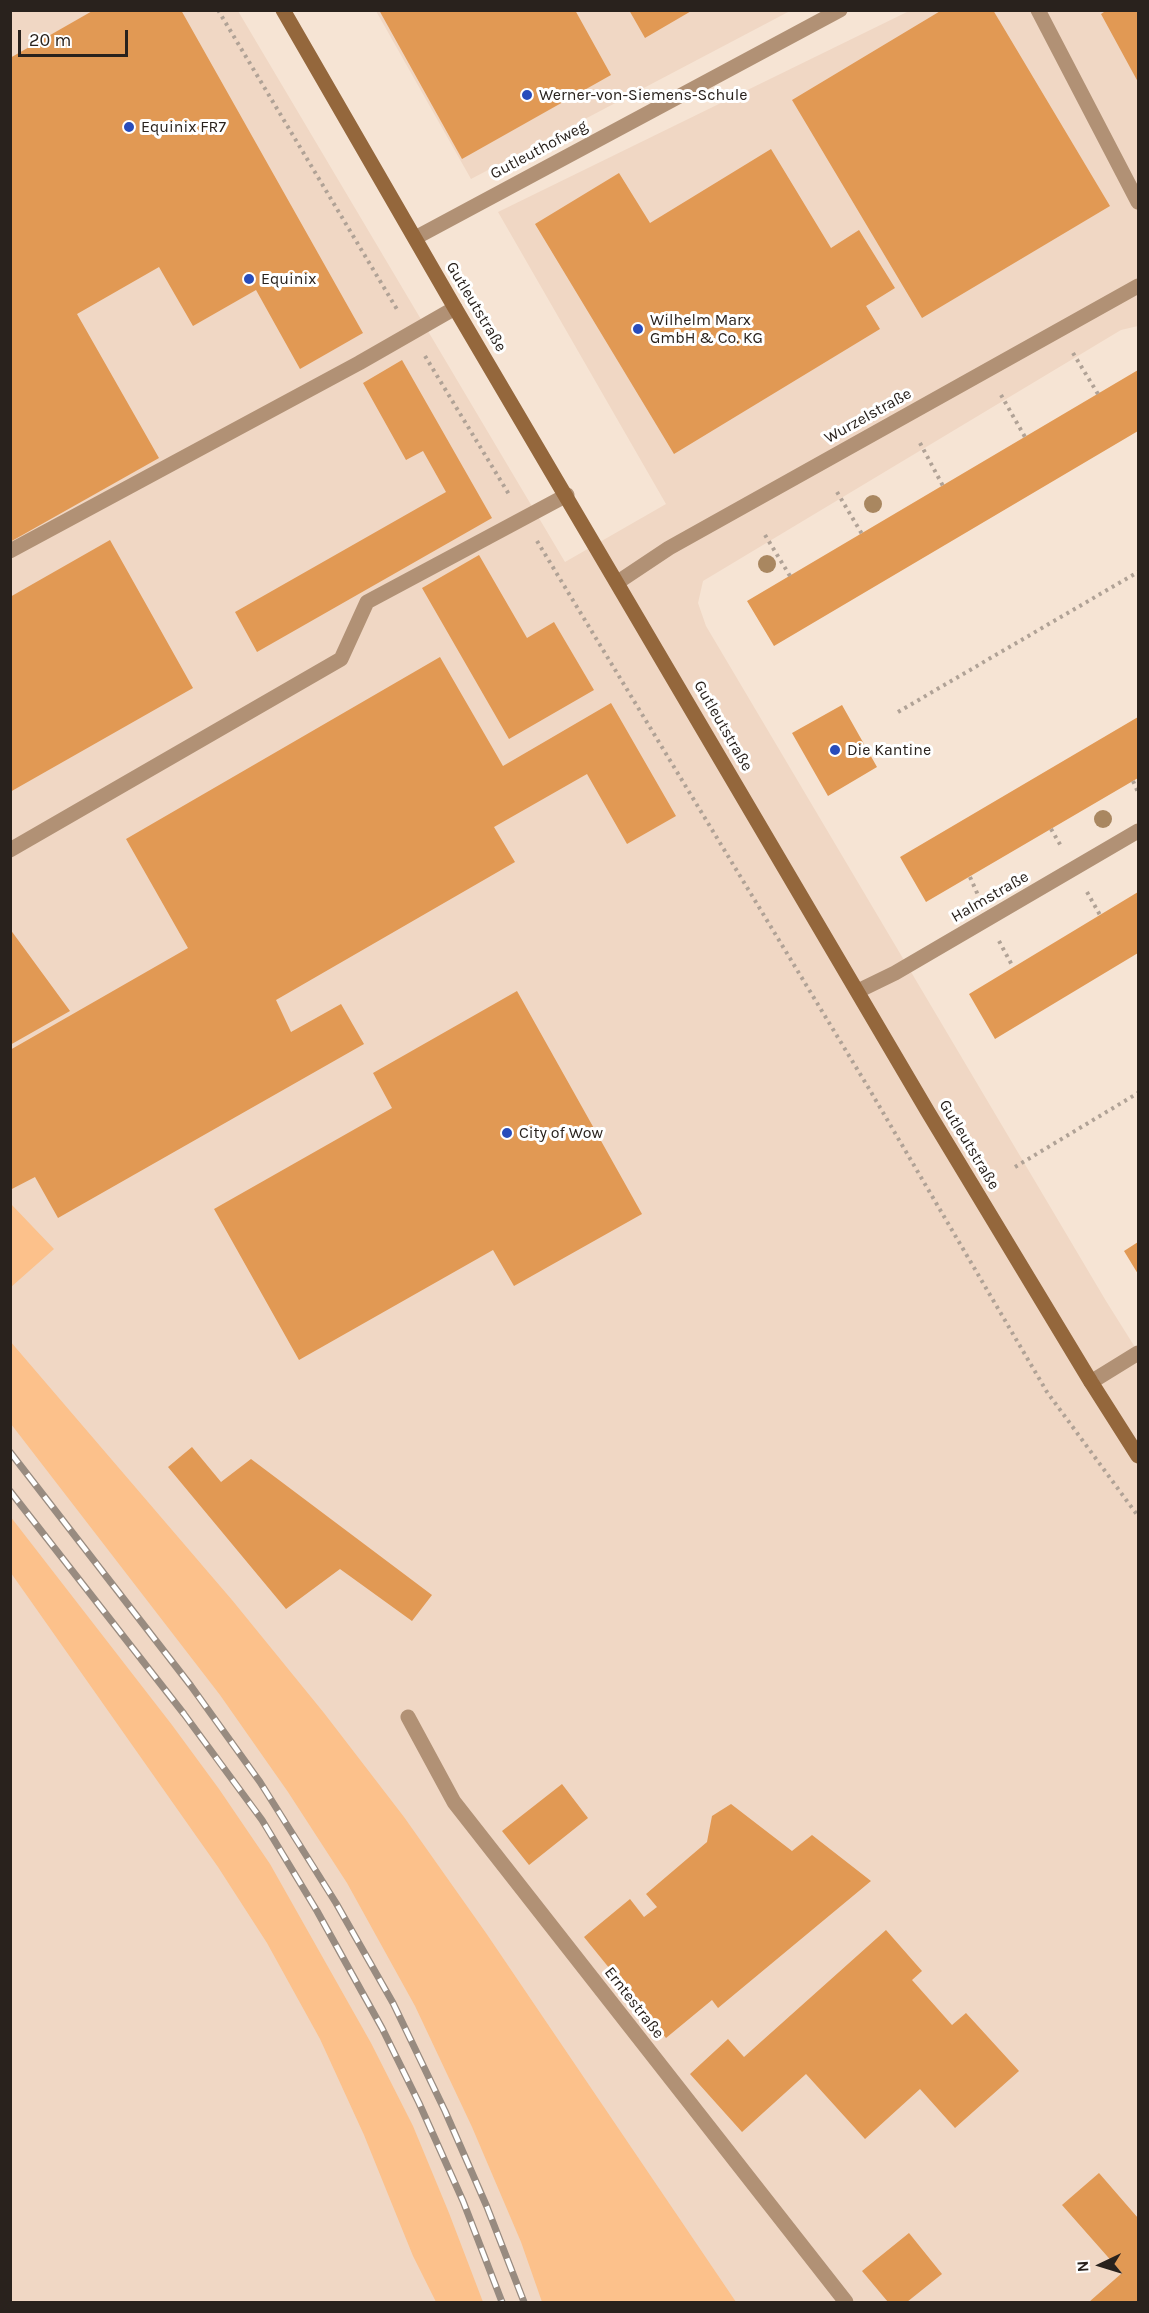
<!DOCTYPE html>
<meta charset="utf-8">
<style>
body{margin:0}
#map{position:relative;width:1149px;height:2313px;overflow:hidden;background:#f6e4d4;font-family:Karla,sans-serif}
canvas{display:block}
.frame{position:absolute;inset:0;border:12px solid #29221d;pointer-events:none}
.north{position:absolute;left:1071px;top:2235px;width:60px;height:60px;-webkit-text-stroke:4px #fff;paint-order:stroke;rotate:266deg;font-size:16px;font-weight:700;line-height:24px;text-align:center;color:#29221d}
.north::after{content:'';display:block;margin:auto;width:21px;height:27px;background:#29221d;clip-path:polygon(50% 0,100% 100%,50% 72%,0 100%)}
.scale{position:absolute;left:18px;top:30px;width:110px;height:27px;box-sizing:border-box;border:3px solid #29221d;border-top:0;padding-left:8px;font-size:18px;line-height:21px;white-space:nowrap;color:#29221d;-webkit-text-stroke:4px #fff;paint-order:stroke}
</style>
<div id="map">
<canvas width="1149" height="2313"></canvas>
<div class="frame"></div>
<div class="north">N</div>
<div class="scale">20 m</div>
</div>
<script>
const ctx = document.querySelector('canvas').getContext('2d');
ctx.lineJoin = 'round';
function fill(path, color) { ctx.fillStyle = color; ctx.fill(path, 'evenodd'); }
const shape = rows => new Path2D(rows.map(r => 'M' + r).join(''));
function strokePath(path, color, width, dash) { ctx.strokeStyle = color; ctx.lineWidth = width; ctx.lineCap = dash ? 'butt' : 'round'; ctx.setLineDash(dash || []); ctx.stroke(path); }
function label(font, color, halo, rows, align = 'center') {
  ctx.font = font + ' Karla,sans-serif'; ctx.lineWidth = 6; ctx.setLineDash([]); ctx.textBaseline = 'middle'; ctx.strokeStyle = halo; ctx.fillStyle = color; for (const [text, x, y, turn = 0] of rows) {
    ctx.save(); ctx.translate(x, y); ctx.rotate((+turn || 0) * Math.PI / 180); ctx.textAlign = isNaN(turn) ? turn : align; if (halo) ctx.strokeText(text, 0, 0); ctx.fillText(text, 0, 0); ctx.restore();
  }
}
fill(shape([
 [10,11,238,11,565,562,666,504,498,212,909,11,1138,11,1138,326,1121,330,703,581,698,603,706,626,1106,1301,1138,1352,1138,2302,11,2302],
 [376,11,790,11,471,179]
]), '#f0d7c4');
fill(shape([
 [11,1204,54,1249,11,1287,10,1287],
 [10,1341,232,1600,324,1713,404,1817,486,1933,736,2302,542,2302,521,2242,472,2127,415,2006,347,1883,288,1792,220,1695,11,1424],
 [10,1516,172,1725,219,1789,270,1864,371,2043,413,2126,449,2213,483,2302,436,2302,413,2256,364,2135,320,2039,267,1943,218,1867,11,1573]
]), '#fcc18b');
fill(shape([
 [94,10,181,10,363,333,300,369,256,290,193,326,159,267,77,314,159,458,10,542,10,58],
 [379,10,575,10,611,75,462,159],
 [629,10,693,10,645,38],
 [942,10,993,10,1110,206,922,318,792,100],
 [1107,10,1138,10,1138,82,1101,14],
 [771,149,831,248,859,230,895,288,866,306,880,329,674,454,535,224,619,173,650,223],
 [402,360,492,518,257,652,235,612,446,492,423,451,406,460,363,383],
 [1138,370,1138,431,774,646,747,601],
 [110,540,193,688,10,792,10,597],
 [479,555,527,638,554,622,594,690,509,739,422,588],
 [440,657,503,766,611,703,676,816,627,844,587,774,494,827,515,862,276,1000,291,1032,341,1004,364,1044,58,1218,35,1177,10,1190,10,1050,188,948,126,839],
 [842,705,877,767,828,796,792,733],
 [1138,717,1138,778,926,902,900,857],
 [1138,892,1138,953,995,1039,969,994],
 [10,929,70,1011,10,1045],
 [517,991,642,1214,514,1286,493,1250,299,1360,214,1209,392,1108,373,1073],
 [1138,1242,1138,1274,1124,1251],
 [192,1447,221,1482,251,1459,432,1595,412,1621,340,1569,286,1609,168,1467],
 [562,1784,588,1818,529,1865,502,1831],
 [731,1804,792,1851,812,1835,871,1881,718,2008,712,2000,666,2038,584,1937,630,1899,644,1917,657,1907,646,1894,707,1842,712,1816],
 [886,1930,922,1971,912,1980,952,2025,966,2013,1019,2071,955,2128,920,2089,865,2139,806,2074,742,2132,690,2074,728,2039,744,2057],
 [1099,2173,1138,2218,1138,2302,1089,2302,1122,2273,1062,2205],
 [909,2233,942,2274,907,2302,888,2302,862,2271]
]), '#e19954');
strokePath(shape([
 [218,10,398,311],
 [1073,353,1098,394],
 [425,356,510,496],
 [1001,395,1025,437],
 [920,443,943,486],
 [837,492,862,534],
 [765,535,790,576],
 [537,541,868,1087,1047,1392,1138,1516],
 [898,712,1138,572],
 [1133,781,1138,792],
 [1051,829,1061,846],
 [970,877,978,895],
 [1087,892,1100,915],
 [999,941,1013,967],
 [1015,1167,1138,1093]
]), '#b0a296', 4, [3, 4.5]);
strokePath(shape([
 [1038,10,1138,202],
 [10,551,359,363,455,308],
 [10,850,341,659,367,602,567,495]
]), '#b19175', 15);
strokePath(shape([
 [415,238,840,10],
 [618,582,669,548,1138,286],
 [858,991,895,973,1138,831],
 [1091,1382,1138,1353],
 [408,1717,454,1802,846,2302]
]), '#b19175', 15);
strokePath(shape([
 [283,10,455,308,928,1112,1091,1382,1138,1456]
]), '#94673c', 15);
const rail = shape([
 [10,1452,191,1686,260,1782,336,1903,393,2003,445,2111,487,2207,524,2302],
 [10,1491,184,1714,262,1820,317,1911,382,2028,419,2103,463,2201,502,2302]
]);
strokePath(rail, '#988b80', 7);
strokePath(rail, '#fff', 4.5, [14]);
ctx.fillStyle = '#a98760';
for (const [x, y] of [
 [873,504],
 [767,564],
 [1103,819]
]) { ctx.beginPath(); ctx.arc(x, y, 9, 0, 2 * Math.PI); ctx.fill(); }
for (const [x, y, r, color] of [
 [527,95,6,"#284cbb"],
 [129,127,6,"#284cbb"],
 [249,279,6,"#284cbb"],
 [638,329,6,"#284cbb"],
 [835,750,6,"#284cbb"],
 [507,1133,6,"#284cbb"]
]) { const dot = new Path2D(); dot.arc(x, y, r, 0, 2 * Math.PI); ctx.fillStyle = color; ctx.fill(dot); strokePath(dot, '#fff', 2); }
label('16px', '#29221d', '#fff', [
 ["Werner-von-Siemens-Schule",539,95],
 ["Equinix FR7",141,127],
 ["Equinix",261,279],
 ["Wilhelm Marx",650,320],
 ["GmbH & Co. KG",650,338],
 ["Die Kantine",847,750],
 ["City of Wow",519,1133]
], 'left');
label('16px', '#29221d', '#fff', [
 ["Gutleuthofweg",539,150,-28],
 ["Gutleutstraße",476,307,59],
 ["Wurzelstraße",868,416,-29],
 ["Gutleutstraße",723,726,60],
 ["Halmstraße",990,897,-30],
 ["Gutleutstraße",969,1145,59],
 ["Erntestraße",634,2003,52]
]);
</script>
